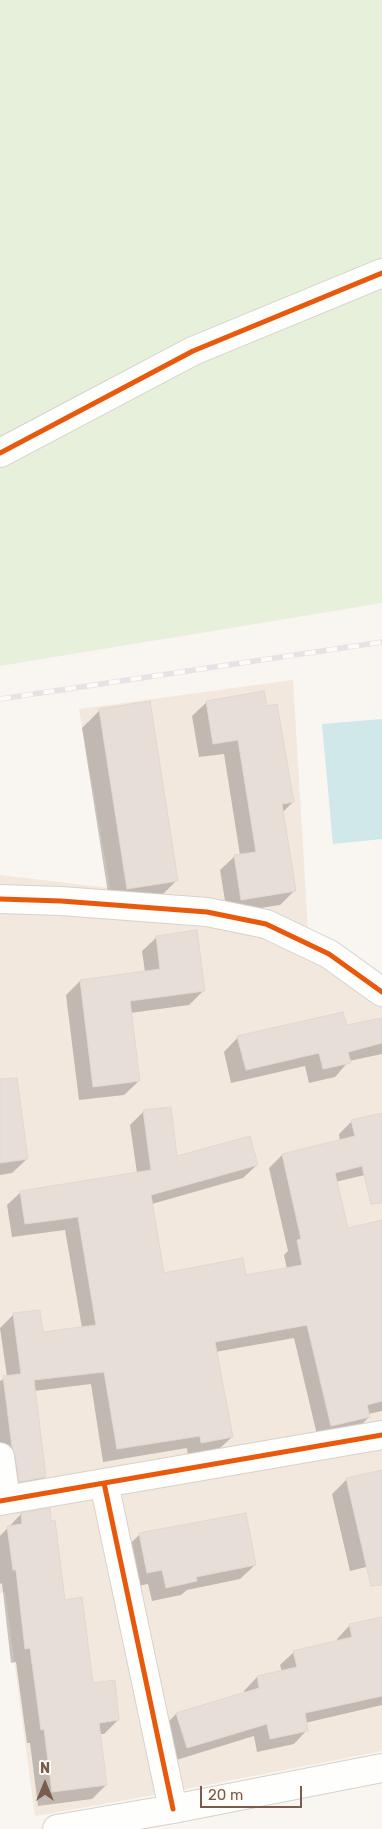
<!DOCTYPE html>
<style>
body{margin:0}
#map{position:relative;width:382px;height:1829px;overflow:hidden;background:#f9f5f0;font-family:Rubik,sans-serif}
canvas{display:block}
.north{position:absolute;left:20px;top:1759px;width:50px;height:50px;-webkit-text-stroke:4px #fffaf3;paint-order:stroke;rotate:0deg;font-size:14px;font-weight:700;line-height:20px;text-align:center;color:#7a5c4d}
.north::after{content:'';display:block;margin:auto;width:18px;height:22px;background:#7a5c4d;clip-path:polygon(50% 0,100% 100%,50% 72%,0 100%)}
.scale{position:absolute;left:200px;top:1786px;width:102px;height:22px;box-sizing:border-box;border:2px solid #7a5c4d;border-top:0;padding-left:6px;font-size:15px;line-height:18px;white-space:nowrap;color:#7a5c4d;-webkit-text-stroke:4px #fffaf3;paint-order:stroke}
</style>
<div id="map">
<canvas width="382" height="1829"></canvas>
<div class="north">N</div>
<div class="scale">20 m</div>
</div>
<script>
const ctx = document.querySelector('canvas').getContext('2d');
ctx.lineJoin = 'round';
function fill(path, color) { ctx.fillStyle = color; ctx.fill(path, 'evenodd'); }
const shape = rows => new Path2D(rows.map(r => 'M' + r).join(''));
function strokePath(path, color, width, dash) { ctx.strokeStyle = color; ctx.lineWidth = width; ctx.lineCap = dash ? 'butt' : 'round'; ctx.setLineDash(dash || []); ctx.stroke(path); }
fill(shape([
 [293,680,308,930,382,987,382,1751,171,1792,35,1816,5,1592,0,1593,0,875,110,888,79,709]
]), '#f2e8de');
fill(shape([
 [0,0,382,0,382,603,0,666]
]), '#e7f0db');
fill(shape([
 [382,719,382,839,333,844,322,724]
]), '#d0e8ea');
fill(shape([
 [207,702,293,802,282,813,294,891,280,905,227,913,220,870,235,856,240,855,224,754,199,757,192,716],
 [100,710,177,880,159,898,110,906,82,728],
 [157,937,203,991,189,1005,130,1013,139,1081,124,1095,79,1100,66,995,80,981,145,972,142,951],
 [382,1019,382,1054,349,1061,335,1077,309,1083,305,1066,231,1083,224,1052,238,1037,346,1027],
 [144,1111,176,1158,257,1165,243,1178,152,1204,163,1275,245,1277,287,1269,284,1255,288,1251,269,1168,282,1155,340,1141,339,1134,352,1121,382,1114,382,1171,335,1182,347,1230,382,1221,382,1411,368,1414,369,1417,356,1430,318,1439,294,1338,215,1352,232,1437,218,1450,188,1456,187,1448,103,1462,91,1384,34,1391,45,1477,31,1490,6,1494,0,1462,0,1381,7,1377,0,1328,13,1315,42,1333,82,1328,65,1230,12,1237,7,1205,21,1192,137,1173,130,1125],
 [0,1123,27,1159,12,1173,0,1175],
 [347,1479,382,1479,382,1563,350,1571,332,1494],
 [21,1514,64,1601,91,1685,118,1720,104,1734,100,1734,106,1785,92,1799,38,1806,30,1743,27,1743,16,1662,11,1663,2,1583,0,1584,0,1536],
 [140,1534,255,1565,240,1579,187,1590,181,1595,152,1601,148,1584,133,1587,126,1548],
 [382,1618,382,1705,305,1723,307,1730,294,1744,257,1752,254,1736,173,1761,163,1727,176,1714,244,1694,244,1691,257,1677,282,1672,280,1665,294,1652,337,1642,337,1639,350,1625]
]), '#0003');
const building = shape([
 [264,691,267,706,277,704,294,802,282,804,296,891,241,900,234,855,256,852,238,740,213,744,206,701,264,691],
 [150,701,178,881,127,889,99,709,150,701],
 [197,930,205,991,130,1001,140,1081,93,1087,80,980,160,969,156,936,197,930],
 [343,1012,347,1025,382,1018,382,1043,348,1052,351,1063,323,1069,319,1053,246,1070,237,1036,343,1012],
 [17,1078,28,1159,0,1163,0,1079,17,1078],
 [171,1107,177,1156,250,1136,258,1165,151,1195,164,1273,243,1258,246,1275,302,1265,297,1240,301,1239,282,1154,355,1136,351,1120,382,1113,382,1203,371,1204,362,1166,335,1173,348,1228,382,1220,382,1401,367,1405,370,1417,331,1426,307,1325,215,1342,233,1437,201,1443,200,1436,117,1449,104,1372,34,1380,46,1477,19,1482,15,1455,12,1447,3,1376,21,1374,13,1313,40,1310,43,1332,96,1325,78,1217,25,1224,20,1191,151,1170,143,1110,171,1107],
 [382,1470,382,1585,371,1586,346,1478,382,1470],
 [50,1508,51,1521,55,1520,65,1600,82,1597,93,1683,115,1680,119,1720,99,1723,107,1785,52,1792,44,1729,41,1730,30,1648,25,1649,16,1570,13,1570,7,1526,22,1524,21,1513,50,1508],
 [246,1513,256,1565,196,1577,197,1581,166,1588,162,1570,147,1573,139,1533,246,1513],
 [382,1617,382,1696,305,1713,308,1731,270,1739,267,1724,187,1748,176,1713,259,1688,257,1676,297,1667,293,1651,352,1637,349,1624,382,1617]
]);
fill(building, '#e6ded7');
strokePath(building, '#e2d8d2', 1);
const street = shape([
 [0,453,193,351,382,273],
 [0,899,61,901,207,912,266,924,329,954,382,992],
 [0,1457,6,1500],
 [104,1483,173,1809],
 [0,1501,382,1435],
 [57,1829,173,1809,382,1768]
]);
strokePath(street, '#d7d1cb', 30);
strokePath(street, '#fefefd', 28);
const rail = shape([
 [0,699,382,642]
]);
strokePath(rail, '#e6e3e7', 5.5);
strokePath(rail, '#fffaf3', 4, [11]);
strokePath(shape([
 [0,453,193,351,382,273],
 [0,899,61,901,207,912,266,924,329,954,382,992],
 [104,1483,173,1809],
 [0,1501,382,1435]
]), '#e8590c', 5);
</script>
